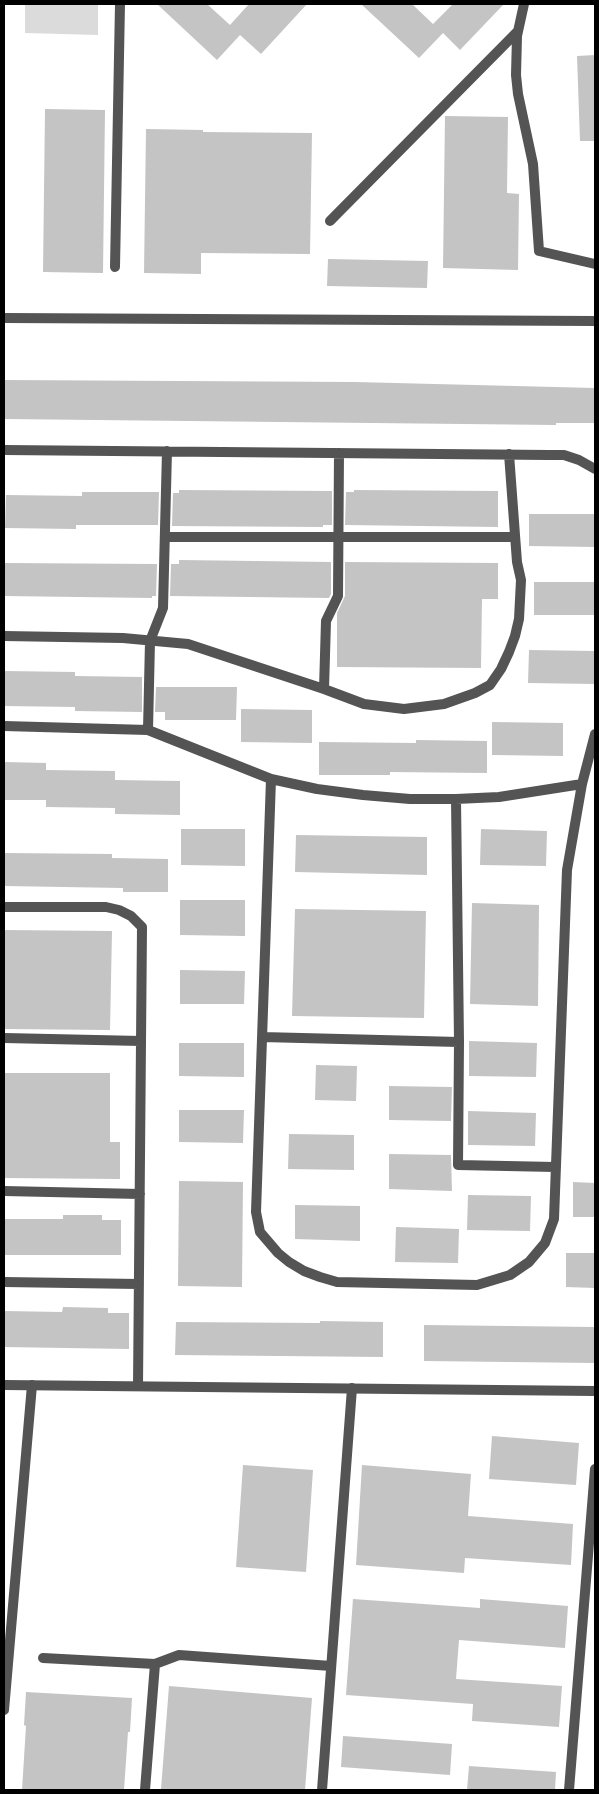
<!DOCTYPE html>
<style>
body{margin:0}
#map{position:relative;width:599px;height:1794px;overflow:hidden;background:#fff;font-family:"Open Sans",sans-serif}
canvas{display:block}
.frame{position:absolute;inset:0;border:5px solid #000;pointer-events:none}
</style>
<div id="map">
<canvas width="599" height="1794"></canvas>
<div class="frame"></div>
</div>
<script>
const ctx = document.querySelector('canvas').getContext('2d');
ctx.lineJoin = 'round';
function fill(path, color) { ctx.fillStyle = color; ctx.fill(path, 'evenodd'); }
const shape = rows => new Path2D(rows.map(r => 'M' + r).join(''));
function strokePath(path, color, width, dash) { ctx.strokeStyle = color; ctx.lineWidth = width; ctx.lineCap = dash ? 'butt' : 'round'; ctx.setLineDash(dash || []); ctx.stroke(path); }
fill(shape([
 [25,4,98,4,98,35,25,33]
]), '#dbdbdb');
fill(shape([
 [157,4,207,4,230,25,249,4,307,4,261,54,240,35,217,60],
 [361,4,412,4,433,24,453,4,504,4,460,50,443,33,419,58],
 [595,55,595,141,580,141,577,56],
 [45,109,105,110,103,273,43,272],
 [445,116,508,117,507,193,519,194,518,270,443,268],
 [146,129,203,130,203,132,312,133,310,254,201,253,201,274,144,273],
 [328,259,428,261,427,288,327,286],
 [4,380,355,382,595,388,595,423,556,423,556,425,4,419],
 [179,490,332,491,332,525,323,525,323,527,172,526,173,493,179,493],
 [354,490,498,491,498,527,345,525,346,492,354,492],
 [82,492,159,492,158,525,76,525,76,529,5,528,6,495,82,496],
 [529,514,595,514,595,547,529,546],
 [179,560,331,562,331,594,329,598,170,596,171,564,179,564],
 [345,562,498,563,498,599,482,599,481,668,337,667,337,613,345,596],
 [4,563,157,564,156,596,152,596,152,598,4,596],
 [534,582,595,582,595,615,534,615],
 [529,650,595,651,595,684,528,683],
 [4,671,75,672,75,676,142,677,142,712,75,711,75,707,4,706],
 [156,687,237,687,236,720,165,720,165,712,155,712],
 [241,709,312,710,312,743,241,742],
 [492,722,563,723,563,756,492,755],
 [416,740,487,741,487,773,390,772,390,775,319,775,319,742,416,743],
 [4,762,46,763,46,770,115,771,115,780,180,781,180,815,115,814,115,808,46,807,46,800,4,800],
 [181,829,245,829,245,866,181,865],
 [481,829,547,831,546,866,480,865],
 [296,835,427,837,427,875,295,872],
 [4,853,112,854,112,858,168,859,168,892,123,892,123,888,4,886],
 [180,900,245,900,245,936,180,935],
 [472,903,539,905,538,1006,470,1004],
 [295,909,426,911,424,1018,292,1016],
 [4,930,112,931,110,1030,4,1029],
 [180,970,245,971,244,1004,180,1004],
 [469,1041,537,1043,536,1077,469,1076],
 [179,1043,244,1043,244,1077,179,1076],
 [316,1065,357,1066,356,1101,315,1100],
 [4,1073,110,1073,110,1142,120,1142,120,1179,4,1178],
 [389,1086,452,1087,451,1121,389,1120],
 [179,1110,244,1110,243,1143,179,1142],
 [468,1111,536,1113,535,1146,468,1145],
 [289,1134,354,1135,354,1170,288,1169],
 [389,1154,451,1155,452,1191,389,1189],
 [179,1181,243,1182,242,1287,178,1286],
 [573,1182,595,1183,595,1217,573,1217],
 [468,1195,531,1196,530,1231,467,1230],
 [295,1205,360,1206,360,1241,295,1239],
 [63,1215,102,1215,102,1220,121,1220,121,1255,4,1255,4,1219,63,1219],
 [396,1227,459,1229,458,1263,395,1262],
 [566,1253,595,1253,595,1288,566,1287],
 [63,1307,108,1308,108,1313,129,1313,129,1349,4,1347,4,1311,62,1312],
 [320,1321,383,1322,383,1357,175,1355,176,1322,320,1323],
 [424,1325,595,1327,595,1363,424,1361],
 [492,1436,579,1443,576,1485,489,1479],
 [243,1465,313,1470,306,1572,236,1567],
 [362,1465,471,1474,468,1516,573,1524,571,1565,465,1558,464,1573,356,1565],
 [353,1599,480,1608,480,1599,568,1606,565,1648,459,1640,456,1679,562,1686,559,1727,472,1721,473,1704,346,1695],
 [169,1686,312,1698,305,1790,179,1790,161,1789],
 [26,1692,132,1698,130,1732,128,1732,124,1790,22,1790,26,1726,24,1725],
 [343,1736,452,1744,450,1775,341,1767],
 [469,1766,556,1772,555,1790,467,1790]
]), '#c4c4c4');
strokePath(shape([
 [524,4,517,36,516,75,518,94,533,164,539,251,595,264],
 [330,221,518,31],
 [115,267,120,4],
 [4,450,549,455,564,455,579,460,595,469],
 [165,537,515,537],
 [4,636,123,638,188,644,324,689,364,704,404,709,444,704,475,693,490,685,501,669,509,652,515,636,519,619,521,580,517,562,509,454],
 [324,689,326,621,338,596,339,453],
 [4,726,148,730,271,779,317,789,363,795,410,799,456,799,499,797,582,784],
 [148,730,150,641,163,608,167,451],
 [271,779,256,1212,260,1232,278,1253,289,1262,304,1271,320,1277,337,1282,477,1285,510,1275,529,1262,545,1243,554,1219,567,870,582,784,595,734],
 [456,799,459,1042,458,1165,555,1167],
 [4,907,106,907,119,910,131,916,142,927,138,1386],
 [262,1037,459,1042],
 [4,1038,141,1041],
 [4,1191,140,1194],
 [4,1282,139,1284],
 [43,1658,155,1664,179,1655,331,1666],
 [4,1710,32,1385],
 [145,1790,155,1664],
 [322,1790,352,1388],
 [569,1790,595,1469]
]), '#545454', 10);
strokePath(shape([
 [4,318,595,321],
 [4,1385,595,1391]
]), '#545454', 10);
</script>
